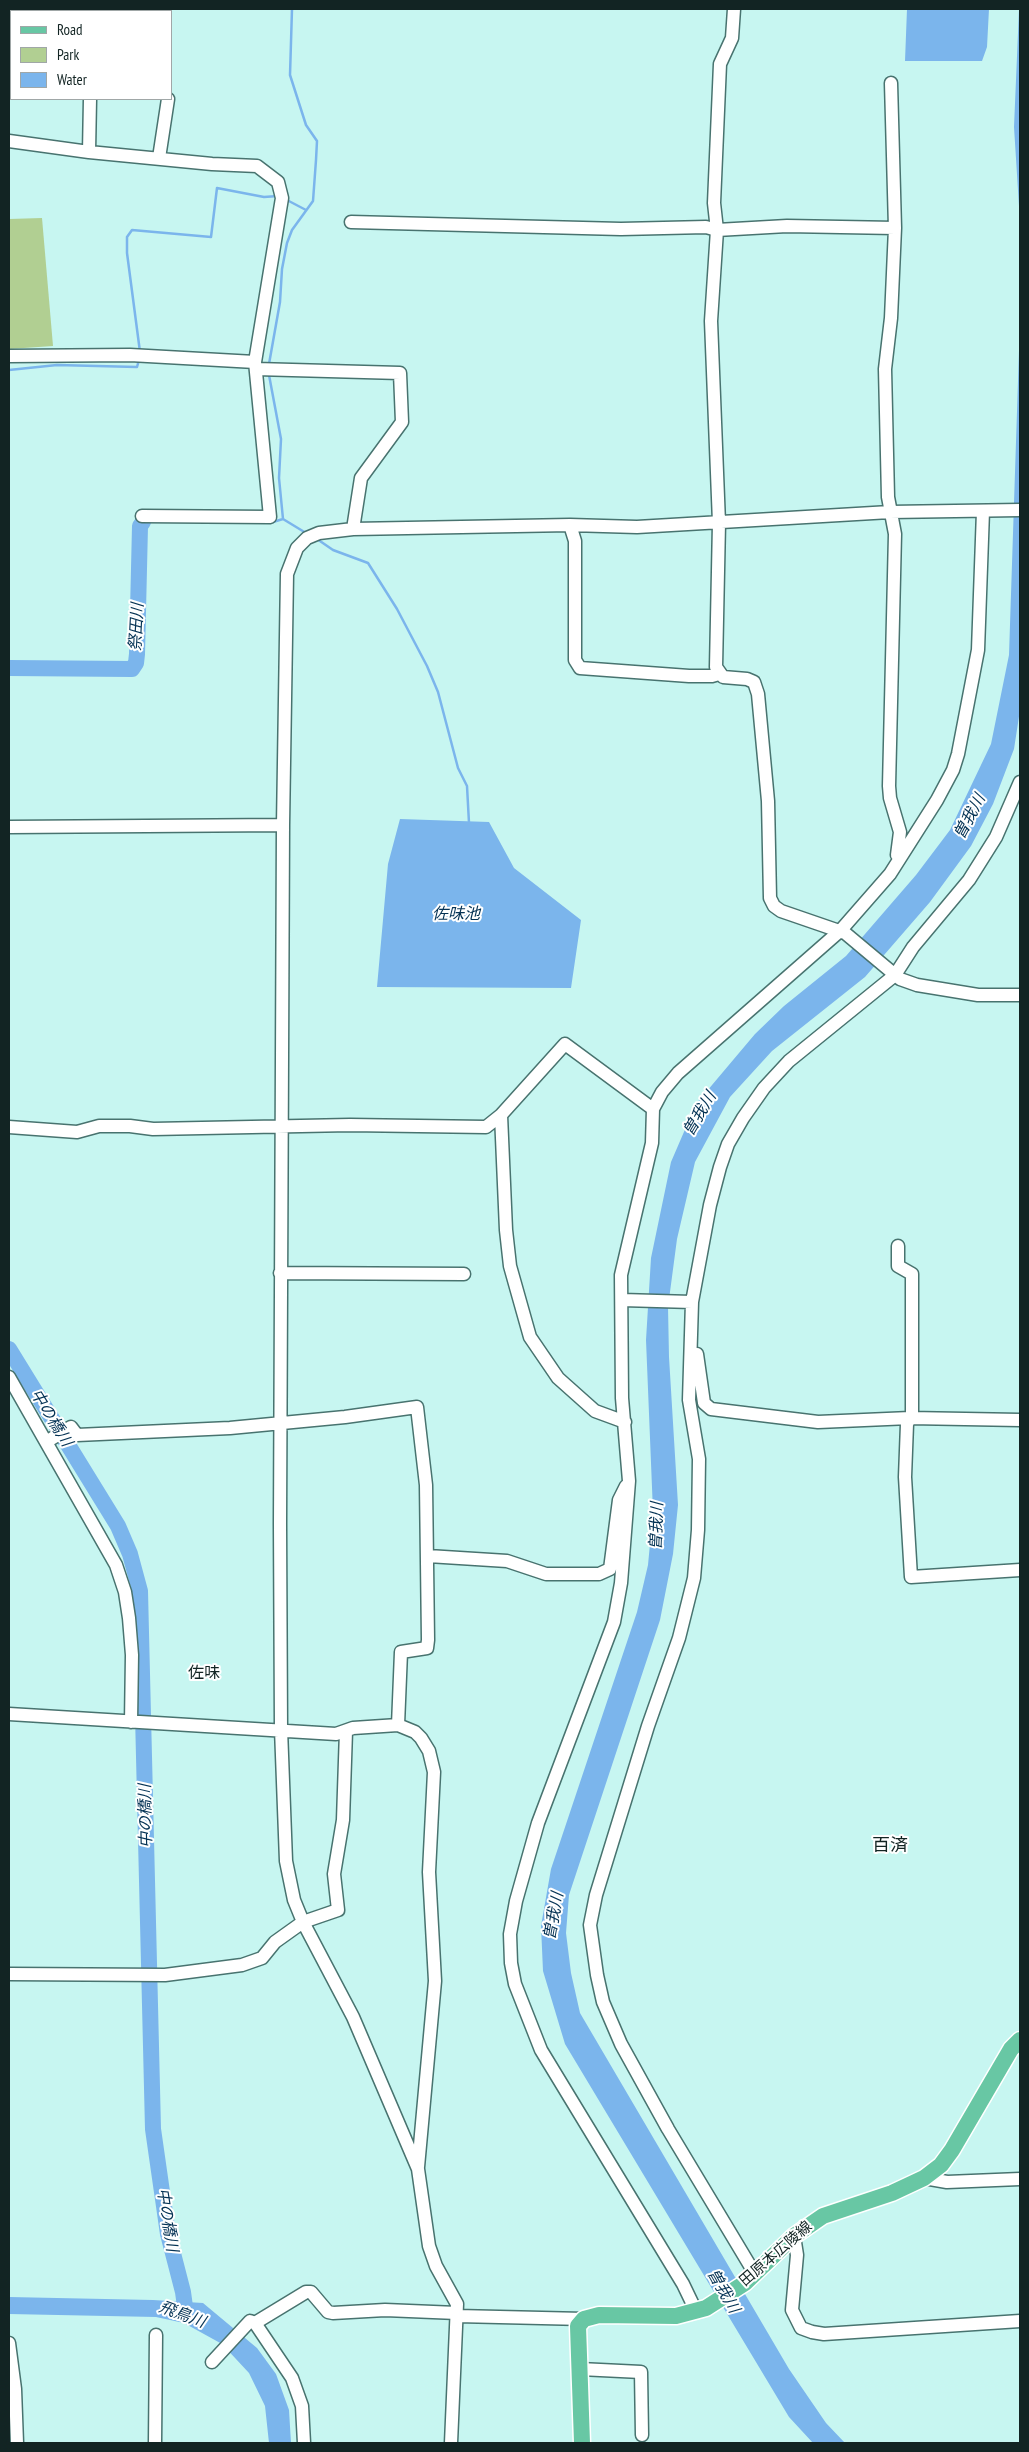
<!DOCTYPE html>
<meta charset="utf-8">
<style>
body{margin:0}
#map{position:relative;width:1029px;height:2452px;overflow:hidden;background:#c7f6f1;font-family:"PT Sans Narrow",sans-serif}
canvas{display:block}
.frame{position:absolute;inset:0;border:10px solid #122423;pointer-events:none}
.legend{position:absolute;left:10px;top:10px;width:162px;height:90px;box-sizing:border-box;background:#fff;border:1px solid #a0a7a7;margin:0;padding:6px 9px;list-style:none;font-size:15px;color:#122423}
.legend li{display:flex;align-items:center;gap:10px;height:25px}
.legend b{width:25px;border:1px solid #a0a7a7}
</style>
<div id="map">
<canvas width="1029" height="2452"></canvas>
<div class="frame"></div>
<ul class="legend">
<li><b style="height:6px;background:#68c7a4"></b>Road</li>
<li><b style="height:14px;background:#b1cf92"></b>Park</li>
<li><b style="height:14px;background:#7bb5ec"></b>Water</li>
</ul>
</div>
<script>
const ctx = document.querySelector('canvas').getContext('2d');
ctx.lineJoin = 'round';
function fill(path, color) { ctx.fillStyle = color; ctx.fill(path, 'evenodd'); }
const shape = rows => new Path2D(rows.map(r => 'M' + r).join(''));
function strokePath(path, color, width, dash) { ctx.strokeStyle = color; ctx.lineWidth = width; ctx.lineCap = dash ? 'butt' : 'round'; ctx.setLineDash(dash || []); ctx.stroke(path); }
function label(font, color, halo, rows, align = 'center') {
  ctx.font = font + ' "PT Sans Narrow","Noto Sans JP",sans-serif'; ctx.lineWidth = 4; ctx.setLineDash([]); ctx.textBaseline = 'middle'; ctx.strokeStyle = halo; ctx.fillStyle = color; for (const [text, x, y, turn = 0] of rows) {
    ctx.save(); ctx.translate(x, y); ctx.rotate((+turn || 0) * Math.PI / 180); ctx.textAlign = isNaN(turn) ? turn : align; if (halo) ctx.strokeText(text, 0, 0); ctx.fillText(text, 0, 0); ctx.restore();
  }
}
fill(shape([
 [42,218,53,346,9,349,9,219]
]), '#b1cf92');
fill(shape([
 [907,9,989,9,987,47,982,61,905,61],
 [1019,9,1020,9,1020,222,1014,127],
 [1020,320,1020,710,1014,749,993,804,971,846,930,902,865,977,772,1051,730,1097,695,1162,677,1239,668,1307,669,1357,678,1505,673,1554,660,1620,569,1895,566,1933,571,1973,580,2013,789,2369,826,2423,845,2443,813,2443,789,2417,565,2044,543,1971,541,1926,551,1869,637,1612,648,1565,653,1512,646,1340,651,1258,671,1162,696,1104,755,1034,784,1006,846,956,916,875,950,830,991,744,1009,655],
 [400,819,489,822,514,868,581,920,571,988,377,987,388,864],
 [9,2297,153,2300,203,2303,257,2348,276,2374,289,2410,291,2443,269,2443,265,2406,249,2373,222,2344,184,2323,156,2317,9,2314]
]), '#7bb5ec');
strokePath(shape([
 [285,199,306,210],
 [140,352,127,253,127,237,132,230,211,237,217,188,264,197,278,196],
 [269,364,280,302,282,269,287,243,292,230,313,201,316,160,317,141,306,125,290,75,292,9],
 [9,370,57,365,137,367,139,360],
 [269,375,281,439,279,478,283,519],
 [273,522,283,519,306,533],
 [317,539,333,550,368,563,397,609,427,666,438,692,458,768,467,786,469,823]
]), '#7bb5ec', 2.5);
strokePath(shape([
 [9,668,132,669,136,663,137,654,140,526,143,522],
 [9,1349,118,1526,130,1554,140,1591,153,2129,168,2234,183,2292,186,2314]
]), '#7bb5ec', 16);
const minor = shape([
 [734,9,732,38,720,64,714,203,717,230,711,321,719,523,716,667,723,677,747,679,754,682,758,694,768,801,770,898,774,906,781,911,845,933,900,979,917,985,978,995,1020,995],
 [124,11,126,9],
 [891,83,895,228,891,318,885,369,888,497,895,534,889,786,890,798,900,832,897,855],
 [9,141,89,152,212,164,257,166,278,182,282,198,255,362,270,517,142,516],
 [89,152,90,99],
 [159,158,168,99],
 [351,222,621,229,706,227,717,230,787,226,895,228],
 [9,356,130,355,255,362],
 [256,369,400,373,402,422,361,478,353,529],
 [570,525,575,541,575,660,580,668,689,676,712,676,719,674],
 [283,825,280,1524,281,1729,286,1861,294,1900,303,1922,353,2017,412,2155,418,2169,429,2246,436,2266,457,2304,451,2443],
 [9,827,283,825,287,574,297,548,307,538,319,533,353,529,570,525,637,527,890,512,1020,510],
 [501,1115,506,1230,510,1266,530,1337,558,1378,595,1411,625,1422],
 [9,1127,77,1132,99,1126,130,1126,153,1129,350,1125,486,1127,501,1115,565,1044,653,1109],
 [898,1246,898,1266,912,1274,912,1414,907,1424,905,1477,911,1577,1020,1570],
 [280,1273,464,1274],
 [622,1300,692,1302],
 [697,1354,704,1403,711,1409,818,1422,910,1418,1020,1420],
 [9,1377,116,1565,125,1592,129,1618,132,1655,131,1722],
 [46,1442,71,1427,77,1435,230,1428,345,1417,417,1407,426,1485,428,1640,427,1648,401,1652,398,1725],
 [428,1556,507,1561,546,1574,599,1574,610,1569,619,1500,626,1486],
 [9,1714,336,1734,353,1728,398,1725,415,1732,421,1738,429,1751,434,1772,429,1872,435,1981,418,2167],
 [9,1974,165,1975,242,1965,262,1958,275,1942,303,1922,338,1910,334,1874,343,1820,346,1731],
 [924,2178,947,2182,1020,2179],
 [794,2236,797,2255,792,2310,801,2328,812,2332,824,2334,1020,2321],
 [755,2274,668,2129,621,2044,603,2002,597,1975,590,1925,596,1895,648,1726,679,1638,694,1578,698,1530,699,1459,689,1400,692,1302,710,1205,720,1167,728,1144,743,1118,764,1088,789,1061,895,975,913,947,969,880,996,837,1020,782],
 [696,2311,683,2284,541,2050,515,1984,511,1963,510,1934,516,1901,538,1823,614,1622,621,1583,629,1481,622,1398,621,1275,652,1143,653,1109,662,1092,678,1073,841,930,890,874,937,800,953,770,958,754,978,650,983,511],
 [457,2316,584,2319],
 [255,2323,292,2378,302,2406,304,2443],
 [9,2343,15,2389,17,2443],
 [212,2362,250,2321,255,2323,306,2292,311,2292,328,2312,333,2313,385,2310,457,2313],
 [580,2369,641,2372,642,2435],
 [155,2443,156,2335]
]);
const major = shape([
 [582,2443,578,2326,584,2319,599,2315,676,2316,706,2308,745,2283,794,2236,823,2216,892,2193,924,2178,941,2165,952,2150,1011,2049,1020,2040]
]);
strokePath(minor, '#48736f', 15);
strokePath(major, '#fff', 19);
strokePath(minor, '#fff', 12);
strokePath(major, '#68c7a4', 16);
label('15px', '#122423', '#fff', [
 ["田原本広陵線",776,2254,-41]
]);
label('italic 16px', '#043254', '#fff', [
 ["祭田川",137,627,-87],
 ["曽我川",970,817,-62],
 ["佐味池",456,914],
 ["曽我川",700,1114,-59],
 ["中の橋川",51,1418,58],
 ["曽我川",657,1526,-88],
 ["中の橋川",146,1816,-91],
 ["曽我川",554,1916,-80],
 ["中の橋川",167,2220,81],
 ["曽我川",723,2291,60],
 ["飛鳥川",182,2315,20]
]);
label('16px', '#122423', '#fff', [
 ["佐味",204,1673]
]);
label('18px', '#122423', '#fff', [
 ["百済",890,1846]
]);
</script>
